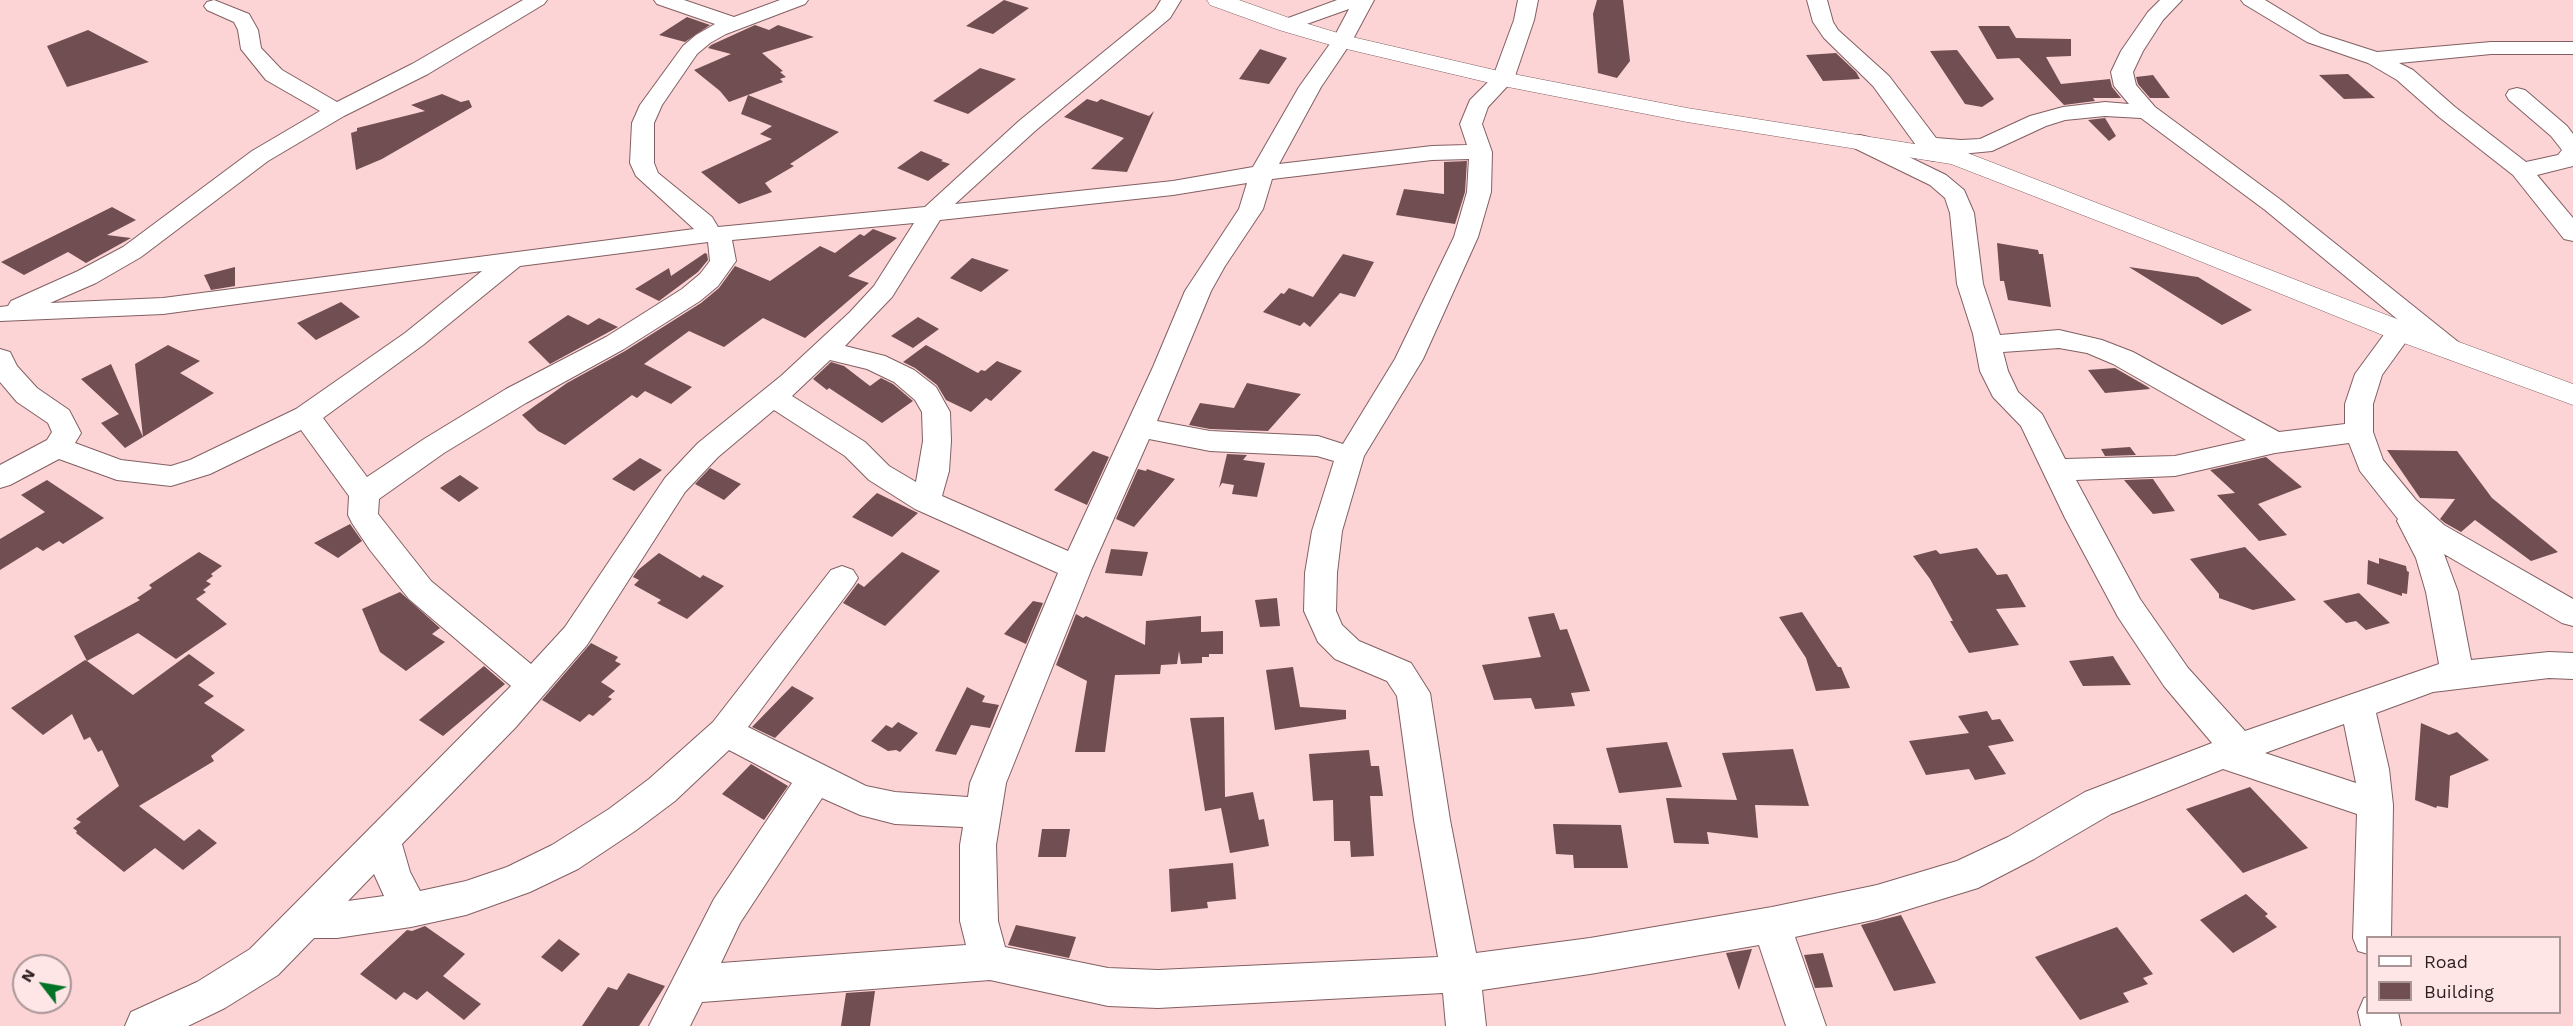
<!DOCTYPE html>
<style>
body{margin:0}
#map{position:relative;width:2573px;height:1026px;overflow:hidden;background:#fcd4d6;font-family:"Work Sans",sans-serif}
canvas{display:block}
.legend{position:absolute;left:2366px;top:936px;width:195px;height:78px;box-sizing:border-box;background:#fee6e7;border:2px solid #aa9697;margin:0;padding:8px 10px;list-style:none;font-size:18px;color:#2c1e1f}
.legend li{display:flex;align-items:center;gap:12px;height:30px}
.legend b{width:30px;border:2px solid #aa9697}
.north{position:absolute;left:12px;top:954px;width:60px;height:60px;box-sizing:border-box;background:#fee6e7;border:2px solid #aa9697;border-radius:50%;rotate:301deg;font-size:16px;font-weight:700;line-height:24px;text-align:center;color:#2c1e1f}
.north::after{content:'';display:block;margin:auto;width:21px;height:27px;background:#037326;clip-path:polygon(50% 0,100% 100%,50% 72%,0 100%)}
</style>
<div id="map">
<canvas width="2573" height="1026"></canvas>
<ul class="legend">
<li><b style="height:8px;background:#fff"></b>Road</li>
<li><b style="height:16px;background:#704e51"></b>Building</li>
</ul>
<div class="north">N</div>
</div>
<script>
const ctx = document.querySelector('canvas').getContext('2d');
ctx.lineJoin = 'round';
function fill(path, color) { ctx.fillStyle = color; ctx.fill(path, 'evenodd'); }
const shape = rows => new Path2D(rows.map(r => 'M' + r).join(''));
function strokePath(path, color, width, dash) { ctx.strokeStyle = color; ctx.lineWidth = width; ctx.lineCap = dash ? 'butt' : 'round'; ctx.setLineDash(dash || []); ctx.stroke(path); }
fill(shape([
 [1004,0,1029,8,993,34,966,26],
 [1597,0,1623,0,1630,61,1617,78,1598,73,1593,14],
 [687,17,710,25,685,42,659,35],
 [755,25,769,30,778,25,814,37,762,53,783,71,780,72,786,77,780,79,783,82,729,102,720,91,694,70,731,54,708,48,711,45],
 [1978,26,2009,26,2016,38,2071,39,2071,56,2046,57,2061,84,2110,79,2112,87,2121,98,2093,98,2095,101,2064,105,2019,58,1997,59],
 [88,30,149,62,67,87,47,46],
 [1260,49,1287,58,1269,84,1239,79],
 [1957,50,1994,99,1982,107,1965,104,1930,51],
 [1836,53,1856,72,1860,79,1823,81,1806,55],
 [980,68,1016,79,968,114,933,101],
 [2348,74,2375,98,2344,99,2319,75],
 [2153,75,2170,98,2150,98,2138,84,2136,77],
 [442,94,461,102,469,100,472,107,382,159,356,170,351,133,357,131,357,128,425,111,411,105],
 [748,95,839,132,790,164,794,166,765,183,772,192,739,204,701,172,772,139,760,134,772,126,741,114],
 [1087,99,1097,102,1101,99,1149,116,1154,111,1127,172,1091,169,1124,138,1064,117],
 [2105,118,2116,136,2109,141,2088,120],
 [921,151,943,160,941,161,950,164,928,181,897,168],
 [1467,161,1465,192,1455,224,1396,215,1404,189,1444,194,1444,162],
 [112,207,136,220,107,235,131,238,86,263,68,252,24,275,1,262],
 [873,229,897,238,848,276,869,283,805,338,763,318,724,347,689,331,644,364,692,387,671,404,645,391,637,398,632,395,565,445,538,431,522,415,567,383,625,351,701,303,719,288,735,266,770,281,820,246,835,253,860,234,864,236],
 [1997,243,2038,250,2039,254,2043,254,2051,307,2008,300,2004,281,2000,281],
 [705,253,707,254,708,260,698,272,659,301,635,289,669,268,671,276],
 [1343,254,1374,262,1355,297,1340,293,1310,327,1304,322,1300,326,1263,312,1281,293,1284,294,1289,288,1313,297],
 [972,258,1009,270,981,292,950,278],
 [235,267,235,286,211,290,204,275],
 [2129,267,2198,277,2252,310,2222,325],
 [341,302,360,317,316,340,297,323],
 [568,315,588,325,599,318,618,327,550,364,528,342],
 [918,317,939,329,913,348,891,336],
 [168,345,200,361,180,373,214,393,143,437,135,364],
 [926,345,978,373,981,370,985,371,997,361,1022,371,991,401,986,398,971,412,946,400,937,385,915,368,903,362],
 [831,362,844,366,870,386,881,378,893,384,913,401,882,423,829,388,827,390,813,379],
 [111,364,143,437,125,448,101,423,119,414,81,379],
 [2115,368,2148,387,2150,389,2105,393,2088,370],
 [1247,383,1301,394,1268,431,1210,429,1189,425,1200,403,1234,408],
 [2130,447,2136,455,2105,456,2101,449],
 [2387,450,2457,451,2492,498,2558,552,2531,561,2475,520,2461,532,2445,523,2440,519,2455,499,2420,498],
 [1093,451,1109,457,1087,505,1054,490],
 [1227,454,1247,455,1243,460,1265,463,1257,497,1232,494,1234,485,1222,483,1219,488],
 [2266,457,2302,487,2258,504,2287,535,2259,541,2217,495,2235,493,2210,470],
 [640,458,662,470,634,491,612,479],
 [710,468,741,484,724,500,695,484],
 [1138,469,1146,471,1147,469,1175,479,1134,527,1116,519],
 [460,475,479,488,459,502,440,488],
 [2153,479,2175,511,2153,514,2124,480],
 [47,480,104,518,63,544,59,541,43,551,37,547,0,570,0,539,45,512,21,495],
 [877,493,918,513,892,537,852,517],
 [350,524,362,541,338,558,314,543],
 [2245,547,2296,600,2253,610,2219,598,2219,594,2190,559],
 [1977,548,1997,575,2007,574,2026,607,1996,609,2019,645,1969,653,1950,621,1953,621,1930,579,1913,556,1936,550,1940,554],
 [1111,549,1148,552,1142,576,1105,573],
 [199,552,222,566,211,574,213,576,206,581,211,584,203,590,206,592,196,599,227,624,176,659,138,633,87,661,133,695,189,654,215,673,198,685,214,696,204,703,245,730,211,756,214,761,139,806,184,841,199,829,217,843,183,870,155,848,124,872,76,833,77,831,73,828,81,822,76,819,119,786,102,750,98,752,90,737,84,740,72,714,43,735,11,708,85,660,87,661,74,636,140,600,137,598,152,588,149,585],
 [902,552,940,571,885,626,843,603,858,583,864,587],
 [659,553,700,578,703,575,724,586,687,619,657,603,661,600,634,585,639,580,633,577,638,570],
 [2379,558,2406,566,2407,571,2409,572,2407,594,2402,593,2402,596,2367,584,2368,560,2379,564],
 [400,592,440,628,432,634,445,642,406,671,380,652,362,609],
 [2359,593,2390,623,2366,630,2356,621,2346,623,2323,601],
 [1277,598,1280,626,1260,627,1255,600],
 [1033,601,1043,603,1026,644,1004,634],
 [1802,612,1838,667,1841,667,1850,688,1816,691,1806,658,1779,617],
 [1554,613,1560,630,1567,629,1590,691,1571,693,1575,706,1535,709,1531,698,1494,700,1482,665,1541,657,1528,617],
 [1076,614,1083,618,1086,616,1145,645,1146,621,1201,616,1201,632,1223,631,1223,654,1209,654,1209,657,1202,657,1202,663,1181,664,1179,651,1177,664,1161,665,1160,674,1115,675,1105,752,1075,752,1087,681,1056,665],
 [591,643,618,657,615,661,621,664,601,682,615,691,608,697,612,699,593,716,589,714,580,722,542,700],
 [2113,656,2131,685,2083,686,2069,661],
 [484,666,505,684,443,736,419,720],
 [1293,667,1300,707,1346,710,1346,719,1275,730,1266,670],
 [792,686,814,698,775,738,752,727],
 [967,687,985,696,982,702,999,705,990,728,971,725,956,755,935,751],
 [1987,711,1992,720,2000,719,2014,741,1988,746,2006,774,1975,780,1969,769,1926,775,1909,741,1969,733,1958,716],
 [1224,717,1225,797,1253,792,1259,820,1264,819,1269,846,1230,853,1221,808,1205,811,1190,718],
 [898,722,918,733,900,752,896,750,888,751,871,741,886,725,892,728],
 [2421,723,2449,735,2457,732,2489,760,2450,776,2448,808,2437,806,2436,808,2415,800],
 [1667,742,1682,787,1619,793,1606,748],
 [1793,749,1809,806,1755,805,1758,838,1707,832,1709,844,1674,843,1666,798,1737,800,1722,753],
 [1369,750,1371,766,1379,766,1383,796,1370,796,1374,856,1351,857,1350,841,1334,841,1333,800,1313,801,1309,754],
 [751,764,788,786,764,820,722,794],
 [2250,787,2308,848,2243,873,2186,809],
 [1553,824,1621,825,1628,868,1574,868,1573,855,1556,854],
 [1042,829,1070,829,1066,857,1038,857],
 [1233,863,1236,899,1207,902,1208,908,1171,912,1169,869],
 [2246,894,2268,914,2265,916,2277,927,2233,953,2200,920],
 [1901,915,1936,983,1894,991,1861,925],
 [1016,925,1076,937,1069,958,1008,945],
 [425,926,465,954,443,976,481,1004,464,1020,427,991,417,1000,404,992,396,1000,360,974,407,930,412,931],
 [2117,927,2153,974,2143,978,2148,984,2123,993,2129,1002,2080,1020,2035,957],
 [559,939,580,954,562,972,541,957],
 [1752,949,1739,990,1726,953],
 [1823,953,1833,987,1815,988,1804,955],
 [628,973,665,986,639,1026,582,1026,608,987,617,990],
 [875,991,870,1026,841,1026,846,993]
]), '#704e51');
const street = shape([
 [214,0,249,14,258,30,261,48,282,70,337,102,412,64,523,0,547,0,544,4,428,74,344,116,268,161,141,257,96,283,50,303,163,298,694,229,636,176,630,163,632,123,640,105,683,46,696,35,715,24,657,4,654,0,684,0,734,17,780,0,808,0,805,4,726,34,710,43,697,54,662,105,654,123,654,163,658,173,712,217,718,227,925,207,1019,121,1155,10,1161,0,1181,0,1170,18,1035,131,955,204,1173,181,1253,167,1299,87,1332,41,1349,9,1287,31,1280,29,1277,25,1280,21,1337,0,1374,0,1352,41,1321,87,1279,164,1432,146,1467,145,1460,124,1470,100,1493,77,1514,20,1518,0,1538,0,1534,20,1514,79,1488,107,1482,124,1492,152,1491,192,1478,237,1423,359,1364,456,1342,531,1337,573,1336,611,1342,625,1359,641,1411,663,1430,693,1450,820,1476,953,1590,938,1772,907,1877,885,1957,861,2008,837,2085,792,2212,743,2164,686,2118,617,2065,518,2021,426,1993,397,1980,371,1973,334,1957,284,1950,213,1945,198,1930,185,1852,147,1849,142,1852,137,1860,135,1868,137,1946,175,1964,190,1974,213,1983,284,2000,335,2059,330,2102,340,2133,352,2279,432,2345,424,2345,404,2355,374,2391,325,2402,323,2265,210,2141,118,2105,116,2065,120,2046,126,1992,151,1961,154,1945,152,1942,159,1934,161,1926,159,1873,86,1824,38,1813,22,1807,0,1827,0,1833,22,1838,30,1889,76,1936,138,1961,140,1980,139,2030,116,2063,107,2105,102,2129,104,2114,86,2111,72,2121,51,2148,12,2160,0,2182,0,2163,20,2143,51,2133,72,2136,85,2155,107,2281,200,2462,345,2466,351,2462,357,2453,360,2444,357,2413,332,2382,375,2373,404,2373,432,2383,460,2416,500,2444,525,2573,599,2573,626,2562,623,2444,554,2458,592,2471,660,2549,652,2573,653,2573,679,2549,678,2433,692,2376,713,2389,769,2393,805,2391,938,2368,938,2368,954,2358,951,2353,938,2357,814,2223,769,2111,814,2034,859,1978,888,1877,919,1795,937,1826,1026,1786,1026,1759,945,1590,974,1482,990,1486,1026,1446,1026,1443,993,1158,1008,1108,1006,990,980,702,1002,690,1026,649,1026,714,899,792,783,729,750,675,801,635,831,578,869,530,892,466,915,411,927,337,938,314,938,278,975,225,1008,188,1026,125,1026,131,1012,197,982,250,949,511,686,409,599,370,550,352,523,348,515,349,496,301,430,210,474,171,486,117,480,59,459,10,485,0,488,0,465,47,440,52,432,48,423,17,402,0,382,0,349,10,352,17,366,37,388,69,410,81,433,75,443,121,460,171,466,190,460,296,409,405,333,482,271,163,314,0,321,0,307,8,306,11,301,78,271,123,247,252,151,320,111,266,80,241,49,238,30,234,22,207,10,204,6,207,2,214,0],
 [1469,159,1467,192,1454,237,1395,359,1343,444,1318,436,1210,431,1157,421,1211,291,1225,266,1263,209,1272,179,1432,160,1469,159],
 [1247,183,1239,209,1185,291,1153,367,1068,551,942,496,949,471,951,441,950,412,936,387,914,370,885,356,845,346,892,297,940,220,1173,195,1247,183],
 [914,223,874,286,850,312,781,376,698,443,665,478,565,627,531,664,431,581,378,514,379,499,444,453,526,403,624,349,700,301,718,286,736,261,732,240,914,223],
 [708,242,710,261,700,274,682,289,606,337,506,389,424,439,367,477,323,418,423,345,520,266,708,242],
 [2059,348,2087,353,2113,364,2246,440,2175,456,2065,459,2042,414,2018,392,2008,371,2003,352,2059,348],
 [830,360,867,369,894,382,915,400,922,412,923,441,916,482,889,466,865,442,792,396,830,360],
 [774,410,845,456,869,480,915,509,1058,573,970,783,968,797,895,792,866,786,748,727,853,586,858,578,853,570,842,566,831,570,713,722,649,779,609,809,552,845,507,867,466,881,420,891,410,872,402,844,516,727,587,645,685,492,718,457,774,410],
 [1149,439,1210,451,1317,456,1334,461,1312,531,1305,573,1304,611,1318,642,1335,659,1387,681,1397,696,1414,820,1438,957,1158,970,1108,968,1005,947,998,921,996,845,1006,783,1092,568,1149,439],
 [2349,443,2360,471,2398,519,2397,521,2416,558,2426,592,2439,664,2245,731,2188,668,2140,599,2076,480,2175,476,2275,453,2349,443],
 [2344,724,2356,783,2265,753,2344,724],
 [822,798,860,815,895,824,963,827,960,845,960,921,966,945,721,963,740,923,822,798],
 [374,874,384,896,348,901,374,874],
 [2241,0,2265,0,2321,34,2377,52,2491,42,2573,42,2573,54,2491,54,2399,63,2413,70,2455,107,2526,162,2558,155,2562,150,2551,136,2509,100,2506,95,2509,90,2517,88,2525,90,2567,126,2573,134,2573,166,2537,175,2573,218,2573,241,2564,239,2513,175,2439,117,2397,80,2368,63,2307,42,2244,4,2241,0],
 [2368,997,2368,1012,2398,1012,2401,1026,2361,1026,2358,1012,2364,998,2368,997]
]);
const secondary = shape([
 [1207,0,1239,0,1295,20,1348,36,1503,72,1687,108,1965,152,2410,324,2573,384,2573,405,2390,338,2160,245,1951,164,1687,122,1503,86,1334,46,1279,30,1210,5,1207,0]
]);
strokePath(street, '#825f62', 2);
strokePath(secondary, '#825f62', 1);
fill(street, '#fff');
fill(secondary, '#fff');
</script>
